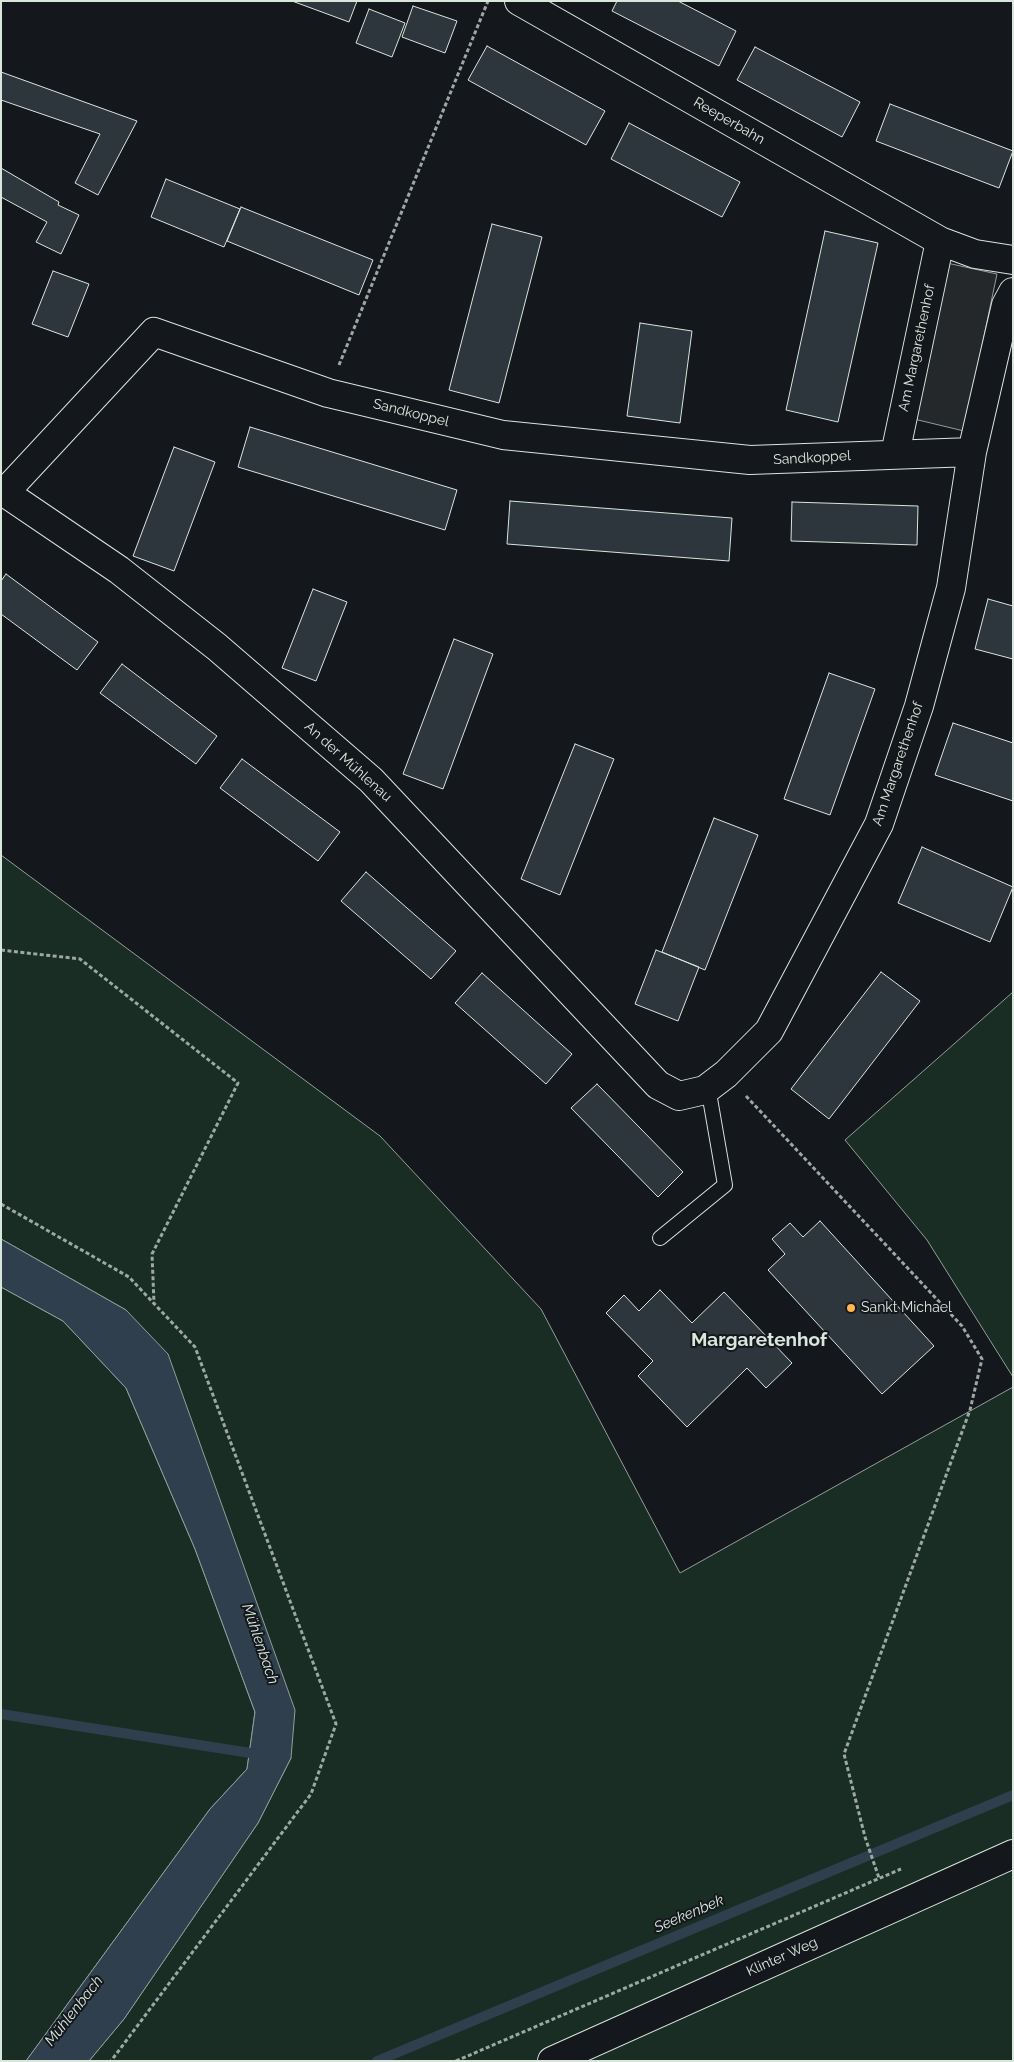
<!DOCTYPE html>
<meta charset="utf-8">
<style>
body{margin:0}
#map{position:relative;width:1014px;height:2062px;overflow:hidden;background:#14181c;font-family:Raleway,sans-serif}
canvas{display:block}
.frame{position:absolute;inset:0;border:2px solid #d8e6dc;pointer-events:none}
</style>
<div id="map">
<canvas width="1014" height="2062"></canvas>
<div class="frame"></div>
</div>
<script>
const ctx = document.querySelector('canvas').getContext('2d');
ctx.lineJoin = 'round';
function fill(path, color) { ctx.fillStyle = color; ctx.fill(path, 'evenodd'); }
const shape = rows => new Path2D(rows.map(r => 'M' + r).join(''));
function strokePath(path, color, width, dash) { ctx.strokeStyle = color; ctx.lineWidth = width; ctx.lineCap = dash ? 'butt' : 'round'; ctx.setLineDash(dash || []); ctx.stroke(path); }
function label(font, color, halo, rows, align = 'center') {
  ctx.font = font + ' Raleway,sans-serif'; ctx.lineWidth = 4; ctx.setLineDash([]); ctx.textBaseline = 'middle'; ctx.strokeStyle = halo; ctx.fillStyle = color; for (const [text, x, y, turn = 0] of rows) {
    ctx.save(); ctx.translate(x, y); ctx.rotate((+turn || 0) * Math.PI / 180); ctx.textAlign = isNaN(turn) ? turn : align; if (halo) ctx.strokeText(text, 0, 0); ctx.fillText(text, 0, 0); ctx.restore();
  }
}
const green = shape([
 [1,855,380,1136,541,1309,680,1573,1013,1387,1013,2061,89,2061,124,2019,258,1823,291,1758,126,1310,1,1239,1,855],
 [1013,992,1013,1377,927,1240,845,1140,1013,992],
 [1,1287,63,1321,126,1388,195,1549,255,1712,247,1769,210,1809,26,2061,1,2061,1,1287]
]);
fill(green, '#1a2d24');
strokePath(green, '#939e99', 1);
const parking = shape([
 [947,263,997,274,964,431,914,419,947,263]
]);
fill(parking, '#24282b');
strokePath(parking, '#939e99', 1);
const water = shape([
 [1,1239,126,1310,168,1354,295,1710,291,1758,258,1823,124,2019,89,2061,26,2061,210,1809,247,1769,255,1712,195,1549,126,1388,63,1321,1,1287,1,1239]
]);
fill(water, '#2f3f4d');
strokePath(water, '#939e99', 1);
strokePath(shape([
 [1,1714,263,1755],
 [377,2061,1013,1795]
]), '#2f3f4d', 10);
const building = shape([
 [292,1,357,1,349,22,292,1],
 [617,1,678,1,736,31,719,66,612,11,617,1],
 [413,6,457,21,445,53,402,37,413,6],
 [369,9,405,23,392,57,356,43,369,9],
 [487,46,605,111,586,145,468,80,487,46],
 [755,47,860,102,842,137,737,80,755,47],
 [1,72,137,121,98,195,75,183,100,134,1,100,1,72],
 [890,104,1013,151,999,188,876,141,890,104],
 [629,123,740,182,722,217,611,159,629,123],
 [1,168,59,202,58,205,79,215,61,254,36,242,47,222,1,197,1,168],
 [166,179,240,209,224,247,151,217,166,179],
 [241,207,373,260,359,295,227,241,241,207],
 [492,224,542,237,499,403,449,390,492,224],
 [825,231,878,243,838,422,786,410,825,231],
 [53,271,89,284,68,337,32,324,53,271],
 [640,323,692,331,680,423,627,416,640,323],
 [250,427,457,490,445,530,238,467,250,427],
 [174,447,215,462,174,571,133,556,174,447],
 [510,501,732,518,729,561,507,544,510,501],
 [792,502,918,506,917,545,791,541,792,502],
 [6,574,98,642,77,670,1,614,1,581,6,574],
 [313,589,347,602,316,681,282,668,313,589],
 [988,599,1013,606,1013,659,975,649,988,599],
 [454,639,493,654,443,789,403,774,454,639],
 [122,664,217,736,196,764,100,693,122,664],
 [829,673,875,689,830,815,784,799,829,673],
 [953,723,1013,743,1013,801,935,775,953,723],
 [575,744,614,759,560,895,521,879,575,744],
 [242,759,340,832,318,861,220,788,242,759],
 [714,818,758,835,705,970,662,952,714,818],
 [922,847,1013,887,990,942,898,903,922,847],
 [366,872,456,951,431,979,341,901,366,872],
 [656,950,699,967,678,1021,635,1004,656,950],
 [881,972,920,1001,829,1119,791,1089,881,972],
 [482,973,572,1054,546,1084,455,1003,482,973],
 [597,1084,683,1172,658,1197,571,1108,597,1084],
 [820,1221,934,1346,882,1394,768,1270,785,1254,772,1239,790,1223,803,1237,820,1221],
 [660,1290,692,1323,724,1292,792,1363,766,1388,747,1368,687,1427,638,1376,653,1361,606,1313,624,1295,639,1311,660,1290]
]);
fill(building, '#2c363c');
strokePath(building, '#d8e6dc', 1);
const lane = shape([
 [660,1238,725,1185,708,1087]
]);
const street = shape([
 [519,1,940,241,975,254,1013,260],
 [895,454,940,241],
 [1,490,119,570,217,647,371,780,658,1085,679,1096,705,1090,726,1074,769,1031,879,824,919,706,951,588,972,452],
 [6,491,154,332,328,393,503,435,750,460,972,452,1006,305,1013,292]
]);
const secondary = shape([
 [552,2061,1013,1854]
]);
strokePath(lane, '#d8e6dc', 16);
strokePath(street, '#d8e6dc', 30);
strokePath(secondary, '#d8e6dc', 30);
strokePath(shape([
 [339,365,488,1],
 [1,950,80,959,238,1083,152,1254,154,1303],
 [746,1096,962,1326,982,1359,970,1410,844,1754,865,1837,879,1878],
 [1,1204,129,1277,195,1347,336,1724,311,1794,111,2061],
 [456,2061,901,1869]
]), '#9da8a2', 3, [4, 2.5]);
strokePath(lane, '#14181c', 14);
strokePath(street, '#14181c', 28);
strokePath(secondary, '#14181c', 28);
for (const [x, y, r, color] of [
 [851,1308,5,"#ffb74d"]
]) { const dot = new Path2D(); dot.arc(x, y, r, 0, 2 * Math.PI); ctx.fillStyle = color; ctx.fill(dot); strokePath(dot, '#14181c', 2); }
label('14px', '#d8e6dc', '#14181c', [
 ["Reeperbahn",729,121,30],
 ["Am Margarethenhof",917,348,-78],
 ["Sandkoppel",411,413,14],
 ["Sandkoppel",812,458,-3],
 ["An der Mühlenau",348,762,42],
 ["Am Margarethenhof",898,764,-71],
 ["Klinter Weg",782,1957,-24]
]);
label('14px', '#d8e6dc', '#14181c', [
 ["Sankt Michael",861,1308]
], 'left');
label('italic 15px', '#d8e6dc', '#14181c', [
 ["Mühlenbach",260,1644,71],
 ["Seekenbek",689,1914,-23],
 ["Mühlenbach",74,2011,-52]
]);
label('bold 19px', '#d8e6dc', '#14181c', [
 ["Margaretenhof",759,1340]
]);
</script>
